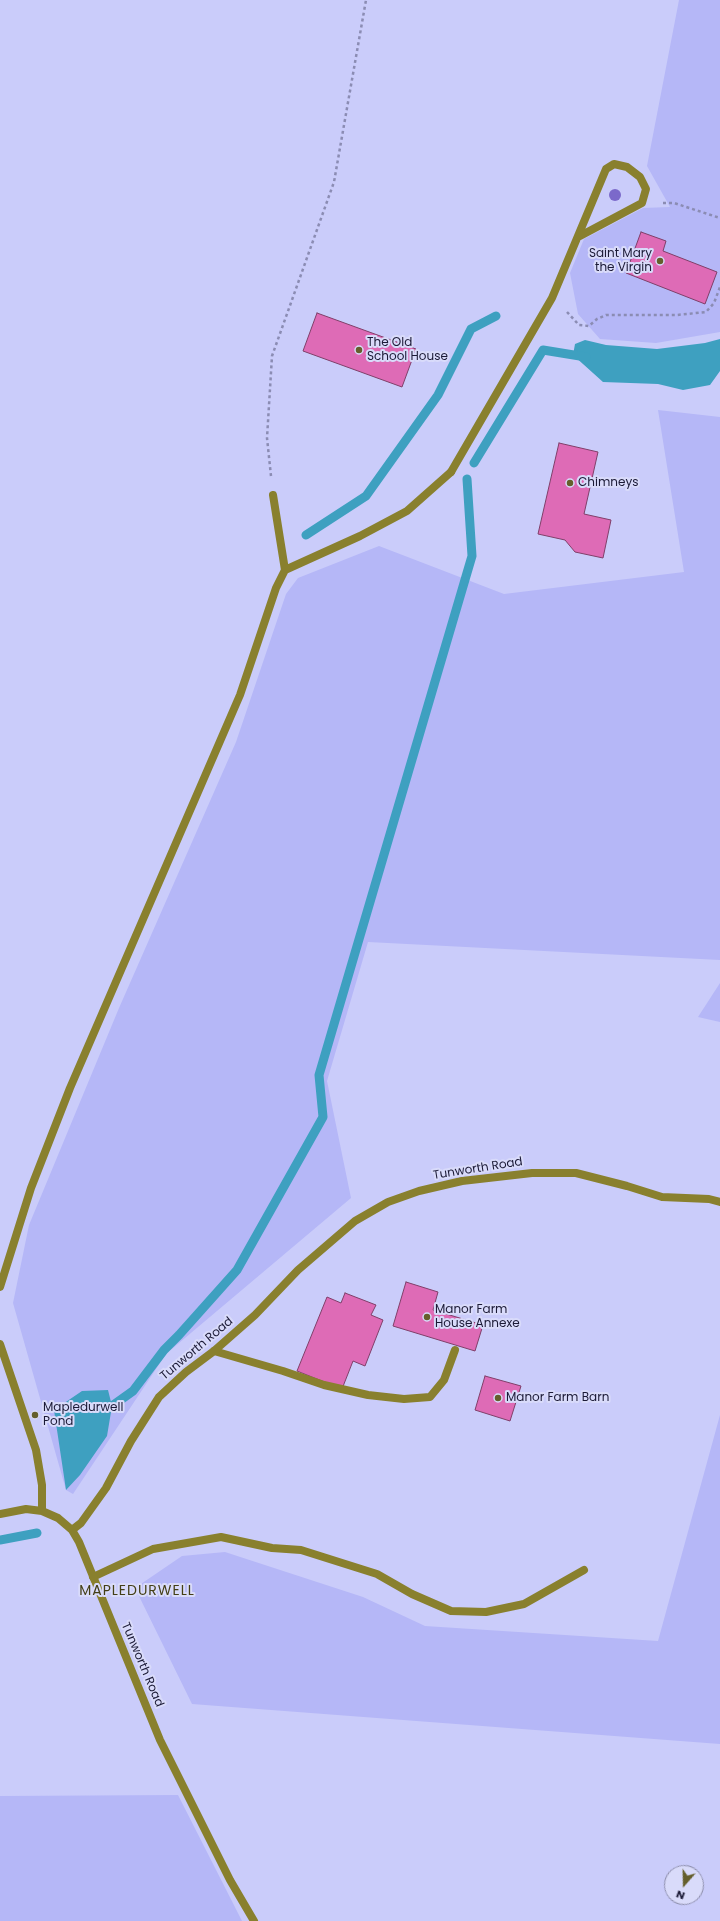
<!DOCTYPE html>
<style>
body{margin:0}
#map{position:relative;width:720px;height:1921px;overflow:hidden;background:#caccfa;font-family:Poppins,sans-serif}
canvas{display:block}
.north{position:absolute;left:664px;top:1865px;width:40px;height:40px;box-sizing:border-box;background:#d9dbfa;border:1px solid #8d8eac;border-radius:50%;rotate:200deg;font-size:11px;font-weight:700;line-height:16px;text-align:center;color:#1b1a36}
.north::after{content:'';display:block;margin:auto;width:14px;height:18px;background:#655f2c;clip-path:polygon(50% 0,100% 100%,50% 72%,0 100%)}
</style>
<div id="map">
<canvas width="720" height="1921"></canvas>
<div class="north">N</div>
</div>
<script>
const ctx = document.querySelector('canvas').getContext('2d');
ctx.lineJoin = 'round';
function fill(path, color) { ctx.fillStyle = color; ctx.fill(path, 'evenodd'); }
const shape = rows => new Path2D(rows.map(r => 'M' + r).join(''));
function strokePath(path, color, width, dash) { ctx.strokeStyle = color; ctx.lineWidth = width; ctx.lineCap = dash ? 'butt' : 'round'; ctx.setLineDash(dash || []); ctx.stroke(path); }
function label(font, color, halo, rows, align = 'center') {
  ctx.font = font + ' Poppins,sans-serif'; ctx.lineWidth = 4; ctx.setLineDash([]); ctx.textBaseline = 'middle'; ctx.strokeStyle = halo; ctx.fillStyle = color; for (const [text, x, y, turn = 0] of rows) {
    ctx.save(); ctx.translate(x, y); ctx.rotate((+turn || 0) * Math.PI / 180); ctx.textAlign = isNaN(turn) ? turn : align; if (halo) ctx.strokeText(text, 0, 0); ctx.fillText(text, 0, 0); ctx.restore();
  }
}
fill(shape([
 [679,0,720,0,720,332,656,343,600,339,578,314,570,273,584,239,643,208,670,207,647,166],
 [658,410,720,417,720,960,368,942,327,1081,351,1198,166,1354,73,1494,66,1490,13,1303,29,1225,119,1008,236,742,286,594,298,578,379,546,504,594,684,572],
 [720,983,720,1022,698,1017],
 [720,1415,720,1744,192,1704,135,1588,182,1556,225,1552,363,1597,425,1626,658,1641],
 [178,1795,242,1921,0,1921,0,1796]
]), '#b5b7f7');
fill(shape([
 [720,339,720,371,710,385,683,390,658,384,603,382,573,355,575,344,585,340,606,345,657,349,705,343],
 [108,1390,112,1406,107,1436,80,1475,66,1490,54,1410,82,1391]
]), '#3ea0c0');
strokePath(shape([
 [474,463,543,350,586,357],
 [306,535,366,496,438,395,471,329,496,316],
 [112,1406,133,1391,164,1350,179,1335,237,1270,323,1117,319,1075,472,556,467,479],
 [0,1540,37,1533]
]), '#3ea0c0', 9);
const building = shape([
 [641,232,666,241,663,251,717,272,705,304,626,273,641,232],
 [317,313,416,349,402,387,303,351,317,313],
 [559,443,598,452,584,514,611,520,603,558,575,552,565,540,538,534,559,443],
 [406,1282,438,1292,433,1310,483,1325,475,1351,393,1326,406,1282],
 [345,1293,376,1305,371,1315,383,1320,365,1366,353,1361,342,1389,297,1371,327,1297,341,1303,345,1293],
 [485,1376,521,1386,510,1421,475,1410,485,1376]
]);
fill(building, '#de6bb6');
strokePath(building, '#803f69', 1);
strokePath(shape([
 [663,203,674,203,720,218],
 [567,312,579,325,589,326,597,319,606,315,677,315,706,312,714,303,720,287],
 [271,476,267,438,272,356,334,182,366,0]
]), '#8b8cb3', 2.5, [3, 3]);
strokePath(shape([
 [451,472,552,298,606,169,614,164,627,167,640,177,646,189,642,203,580,236],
 [214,1351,283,1371,324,1385,368,1395,404,1399,430,1397,444,1380,455,1350],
 [93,1577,153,1549,221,1537,272,1548,301,1550,377,1574,412,1594,451,1611,486,1612,524,1604,584,1570]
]), '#89802e', 8);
strokePath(shape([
 [273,495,285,570],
 [0,1287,31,1188,70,1088,240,695,276,588,285,570,360,536,407,511,451,472],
 [0,1344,36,1450,42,1485,42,1511],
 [0,1514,26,1509,42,1511,58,1518,72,1530,79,1542,160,1740,230,1880,254,1921],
 [72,1530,81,1523,106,1488,131,1441,159,1397,186,1372,214,1351,255,1315,298,1270,355,1221,388,1202,419,1191,462,1181,532,1173,576,1173,627,1186,662,1197,709,1199,720,1202]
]), '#89802e', 8);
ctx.fillStyle = '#7b69ca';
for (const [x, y] of [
 [615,195]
]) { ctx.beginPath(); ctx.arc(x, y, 6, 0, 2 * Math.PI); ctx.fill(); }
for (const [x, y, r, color] of [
 [660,261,4,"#655f2c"],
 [359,350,4,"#655f2c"],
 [570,483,4,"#655f2c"],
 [427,1317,4,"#655f2c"],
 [498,1398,4,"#655f2c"],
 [35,1415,4,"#655f2c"]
]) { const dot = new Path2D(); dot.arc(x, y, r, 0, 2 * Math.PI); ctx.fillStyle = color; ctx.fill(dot); strokePath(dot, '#d9dbfa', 1.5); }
label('12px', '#1b1a36', '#d9dbfa', [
 ["Saint Mary",652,254,"right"],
 ["the Virgin",652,268,"right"],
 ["The Old",367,343],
 ["School House",367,357],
 ["Chimneys",578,483],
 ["Manor Farm",435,1310],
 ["House Annexe",435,1324],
 ["Manor Farm Barn",506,1398],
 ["Mapledurwell",43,1408],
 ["Pond",43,1422]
], 'left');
label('12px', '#1b1a36', '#d9dbfa', [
 ["Tunworth Road",478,1169,-9],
 ["Tunworth Road",197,1349,-40],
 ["Tunworth Road",142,1665,67]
]);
ctx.letterSpacing = '1px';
label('14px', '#443f16', '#d9dbfa', [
 ["MAPLEDURWELL",137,1591]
]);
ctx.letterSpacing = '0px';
</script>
